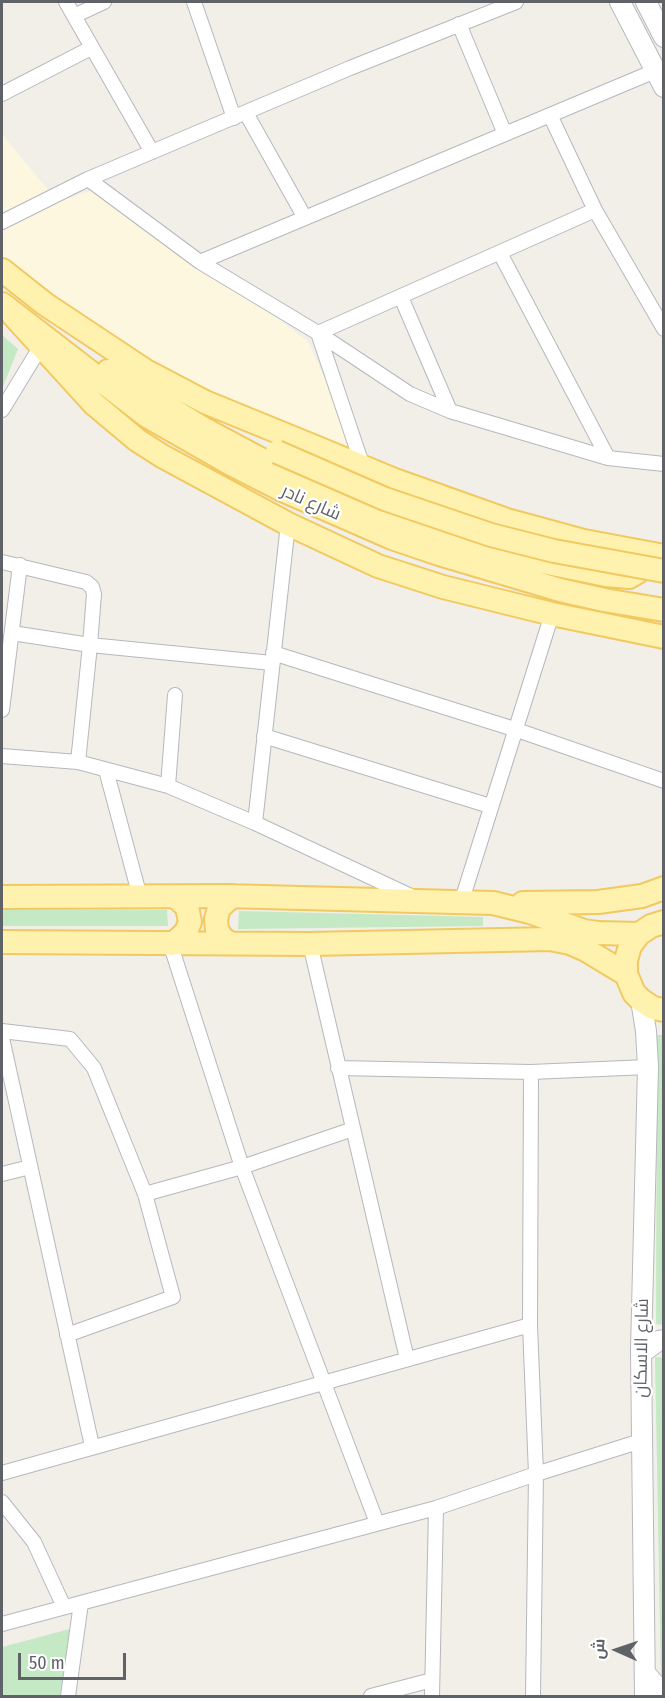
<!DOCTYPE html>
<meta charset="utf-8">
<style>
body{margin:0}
#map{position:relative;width:665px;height:1698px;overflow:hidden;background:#f1efe8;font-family:"Fira Sans Condensed",Cairo,sans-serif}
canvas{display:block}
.frame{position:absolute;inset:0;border:3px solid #5f6368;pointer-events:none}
.north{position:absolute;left:587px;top:1620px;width:60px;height:60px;-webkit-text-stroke:4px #fff;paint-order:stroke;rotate:273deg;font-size:16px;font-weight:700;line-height:24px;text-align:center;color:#5f6368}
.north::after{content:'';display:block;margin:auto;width:21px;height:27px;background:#5f6368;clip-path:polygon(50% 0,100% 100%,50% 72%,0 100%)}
.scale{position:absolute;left:18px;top:1653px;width:108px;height:27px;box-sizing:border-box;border:3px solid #5f6368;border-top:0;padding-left:8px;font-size:18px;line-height:21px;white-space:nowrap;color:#5f6368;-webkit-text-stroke:4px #fff;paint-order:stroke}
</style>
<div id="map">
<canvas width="665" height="1698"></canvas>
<div class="frame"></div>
<div class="north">ش</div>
<div class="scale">50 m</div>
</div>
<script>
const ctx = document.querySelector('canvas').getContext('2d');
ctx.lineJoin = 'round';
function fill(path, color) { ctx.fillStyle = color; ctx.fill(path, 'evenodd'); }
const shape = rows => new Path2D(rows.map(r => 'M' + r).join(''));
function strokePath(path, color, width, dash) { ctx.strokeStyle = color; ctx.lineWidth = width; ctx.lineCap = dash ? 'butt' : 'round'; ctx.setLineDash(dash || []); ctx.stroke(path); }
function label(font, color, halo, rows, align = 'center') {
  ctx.font = font + ' "Fira Sans Condensed",Cairo,sans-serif'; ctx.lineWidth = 4.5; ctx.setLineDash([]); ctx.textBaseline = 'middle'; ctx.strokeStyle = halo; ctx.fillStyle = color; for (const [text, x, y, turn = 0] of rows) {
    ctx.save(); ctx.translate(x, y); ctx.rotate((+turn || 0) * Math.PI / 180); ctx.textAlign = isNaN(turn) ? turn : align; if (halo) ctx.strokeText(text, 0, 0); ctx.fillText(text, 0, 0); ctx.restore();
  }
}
fill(shape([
 [2,134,58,202,108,185,308,342,367,471,139,359,2,256]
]), '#fef7e0');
fill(shape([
 [2,335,18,349,2,389],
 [2,910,167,910,168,926,2,926],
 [239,911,483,917,483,926,238,929],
 [657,1035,664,1035,663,1325,656,1324],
 [655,1357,664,1358,664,1679,661,1680],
 [70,1629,60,1696,2,1696,2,1647]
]), '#c5e8c5');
const street = shape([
 [66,2,152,152],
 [194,2,234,118],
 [74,16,104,2],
 [459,24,505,134],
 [2,94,91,48],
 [246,113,305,218],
 [550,115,595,210,664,329],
 [88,179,200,262,318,333,410,394,450,411,608,458,664,464],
 [2,222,88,179,350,68,516,2],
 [500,253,608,458],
 [200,262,655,71],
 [401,297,450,411],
 [2,410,41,346,43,339],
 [363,467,318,333,595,210],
 [2,562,86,582,92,587,94,594,90,645,78,762],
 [12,633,90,645,272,663],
 [273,653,514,729,664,781],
 [2,710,20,565],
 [264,736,490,806],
 [2,756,78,762,168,786,255,823,413,897],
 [106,770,140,897],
 [168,786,175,695],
 [255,823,288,524],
 [461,903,552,614],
 [170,943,242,1167,377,1523],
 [310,944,407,1359],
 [2,1031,70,1039,94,1068,145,1194,173,1297,67,1335],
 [2,1038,92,1446],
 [338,1068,531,1072,648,1067],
 [531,1072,530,1325,536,1474,533,1696],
 [2,1174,30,1167],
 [145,1194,242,1167,353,1129],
 [2,1473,530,1325],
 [2,1502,34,1542,64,1607],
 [2,1624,436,1508,536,1474,641,1441],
 [68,1696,81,1603],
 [371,1696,432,1680],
 [432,1696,436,1508]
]);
const secondary = shape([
 [620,2,664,87],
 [646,2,664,37],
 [641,1000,646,1031,648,1067,641,1350,645,1696],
 [641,1353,658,1341,664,1340],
 [645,1673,656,1686,664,1688]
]);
const primary = shape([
 [2,270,45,304,158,379],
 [2,304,147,416,231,464,280,489,392,538,439,554,560,590,604,600,664,610],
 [13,315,94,404,137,440,162,456,288,524,378,566,443,587,552,614,664,637],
 [108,371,204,429,264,461,372,510,455,539,543,562,606,575,629,577,639,571,641,565,639,558,622,549],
 [146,371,205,402,320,449,392,479,507,520,584,541,664,556],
 [2,897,225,896,493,903,530,912,584,931,598,933,639,934],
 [523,903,598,902,642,896,664,888],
 [664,922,651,926,639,934,630,946,626,960,626,974,634,993,641,1000,653,1008,664,1010],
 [2,942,310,944,550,939,570,943,586,950,626,974],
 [230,943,223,939,217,930,216,919,219,908,232,896],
 [173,944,186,932,190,922,187,907,176,897]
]);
strokePath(street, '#b5b8bc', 16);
strokePath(secondary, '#b6babf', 22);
strokePath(primary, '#f2c960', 26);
strokePath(street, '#fff', 14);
strokePath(secondary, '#fff', 20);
strokePath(primary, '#fff2af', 22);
const primaryBridge = shape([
 [277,452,385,499,491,535,554,551,664,571]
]);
strokePath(primaryBridge, '#f2c960', 26, []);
strokePath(primaryBridge, '#fff2af', 22);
label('18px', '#5f6368', '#fff', [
 ["شارع نادر",311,503,24],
 ["شارع الاسكان",642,1348,-89]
]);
</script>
